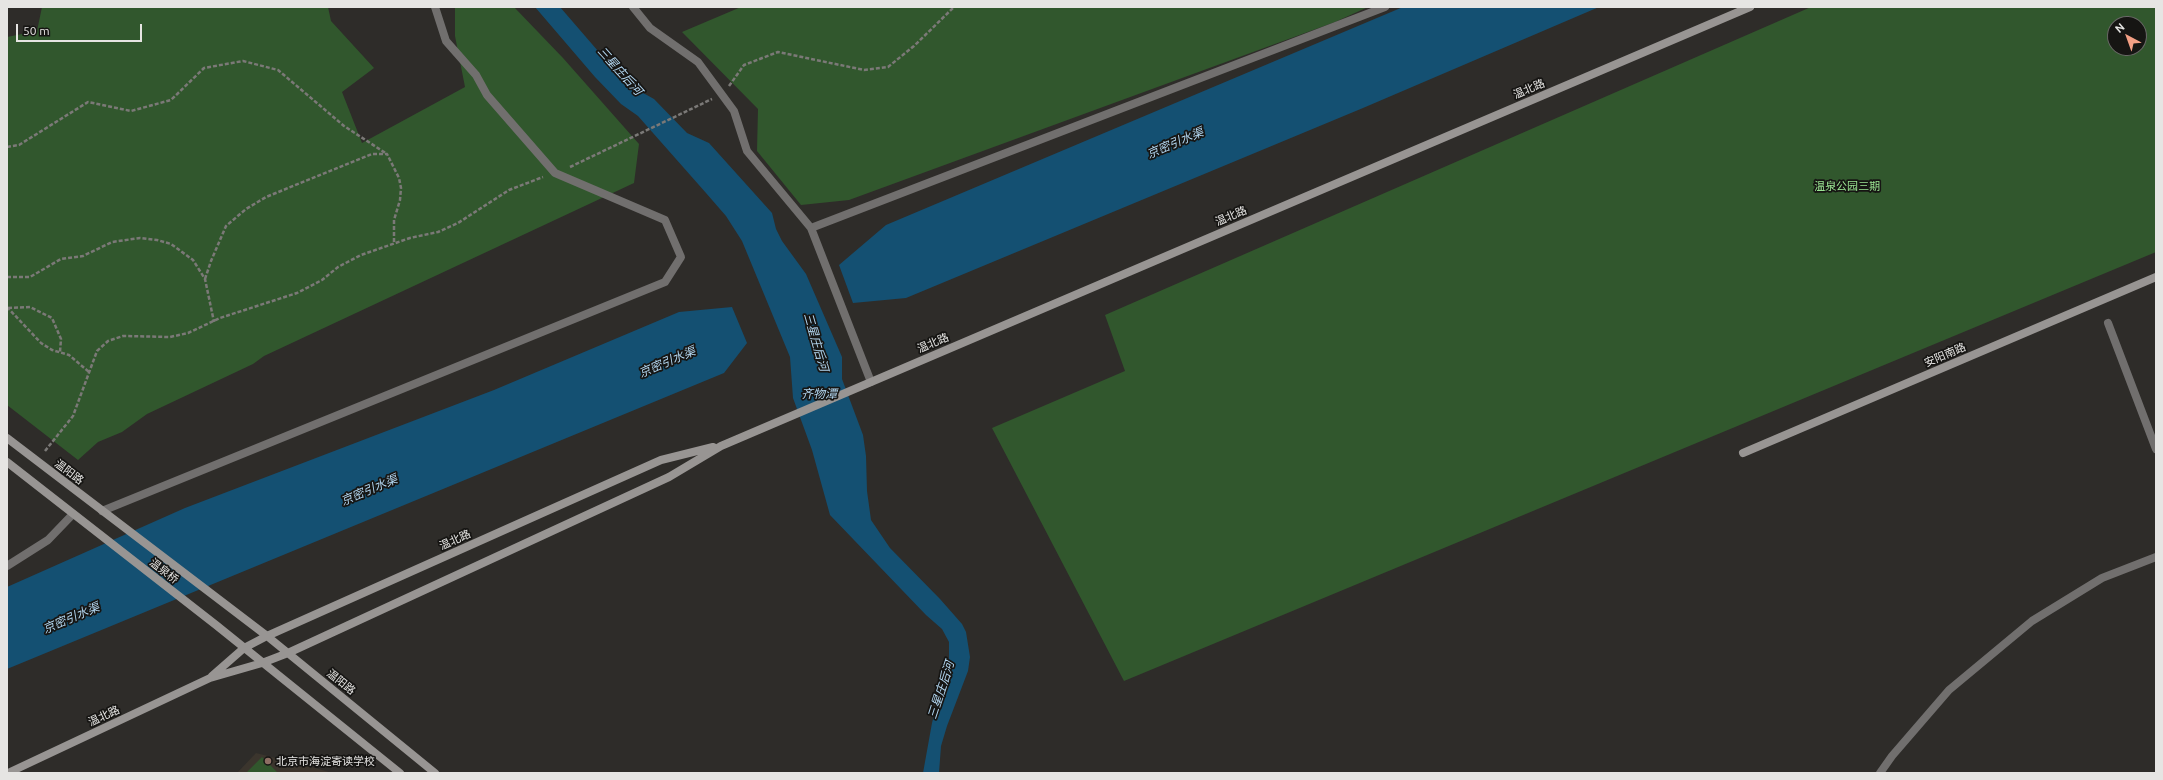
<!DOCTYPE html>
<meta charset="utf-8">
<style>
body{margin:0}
#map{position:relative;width:2163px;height:780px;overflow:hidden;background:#2e2c29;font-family:Ubuntu,sans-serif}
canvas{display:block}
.frame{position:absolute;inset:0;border:8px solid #e6e5e3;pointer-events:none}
.north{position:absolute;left:2107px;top:16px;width:40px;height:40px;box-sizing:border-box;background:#161513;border:1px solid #696866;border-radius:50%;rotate:319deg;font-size:11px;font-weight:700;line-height:16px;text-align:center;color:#e6e5e3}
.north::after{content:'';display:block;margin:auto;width:14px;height:18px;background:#f39f84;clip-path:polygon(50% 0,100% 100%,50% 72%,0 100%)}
.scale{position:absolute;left:16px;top:24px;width:126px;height:18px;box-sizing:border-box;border:2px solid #e6e5e3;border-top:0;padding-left:5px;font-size:12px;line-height:14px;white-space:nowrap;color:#e6e5e3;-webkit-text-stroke:3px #161513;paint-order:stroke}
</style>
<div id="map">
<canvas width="2163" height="780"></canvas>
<div class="frame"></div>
<div class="north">N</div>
<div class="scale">50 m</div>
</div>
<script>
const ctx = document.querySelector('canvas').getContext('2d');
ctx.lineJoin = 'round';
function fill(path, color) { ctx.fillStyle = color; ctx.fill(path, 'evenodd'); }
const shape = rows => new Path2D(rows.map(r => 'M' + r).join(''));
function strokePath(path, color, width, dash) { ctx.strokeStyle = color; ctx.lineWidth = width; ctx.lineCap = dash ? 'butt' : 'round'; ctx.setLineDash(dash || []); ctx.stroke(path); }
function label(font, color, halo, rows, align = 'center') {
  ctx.font = font + ' Ubuntu,"Noto Sans SC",sans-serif'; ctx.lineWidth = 3.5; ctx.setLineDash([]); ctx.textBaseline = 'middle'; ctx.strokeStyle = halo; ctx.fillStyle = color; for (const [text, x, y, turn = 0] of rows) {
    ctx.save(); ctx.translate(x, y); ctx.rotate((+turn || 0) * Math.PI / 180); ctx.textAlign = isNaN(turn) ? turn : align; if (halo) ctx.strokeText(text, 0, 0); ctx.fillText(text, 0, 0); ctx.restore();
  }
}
fill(shape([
 [256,753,319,769,332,773,237,773]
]), '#3b352d');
fill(shape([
 [42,7,328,7,331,21,374,68,342,92,362,143,465,87,455,36,455,7,514,7,563,58,639,144,634,183,264,356,253,364,147,414,122,432,98,442,78,460,7,405,7,37,37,31],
 [741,7,1368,7,1335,22,849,200,801,205,757,151,758,109,682,32],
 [1811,7,2156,7,2156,252,1124,681,992,428,1125,371,1105,315],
 [2115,24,2139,24,2139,48,2115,48],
 [262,757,278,773,246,773]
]), '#31572d');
fill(shape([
 [535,7,560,7,617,73,636,89,654,99,687,133,709,143,772,213,776,229,782,241,806,274,842,357,842,379,863,435,866,456,867,491,871,520,890,548,940,599,962,624,966,632,970,657,968,671,947,726,941,746,939,773,923,773,932,723,949,658,949,642,942,629,926,615,830,515,812,450,793,398,790,357,742,241,726,216,706,193,638,116,621,104,595,77],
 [1403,7,1599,7,1363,108,906,298,853,303,839,265,886,225],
 [732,307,747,343,724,373,7,669,7,587,185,508,494,390,679,312]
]), '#145072');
strokePath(shape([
 [729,86,744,65,778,52,864,70,888,67,914,46,954,7],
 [7,147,19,145,88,102,131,111,171,100,204,68,243,61,278,70,344,126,387,154],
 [570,167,712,99],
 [7,277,30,277,61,259,83,256,112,242,140,238,157,240,171,244,193,260,205,279,214,322],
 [205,279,211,261,226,226,246,209,266,197,372,154,387,154,399,178,401,188,400,200,394,220,394,243],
 [7,307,41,343,52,350,69,355,89,372],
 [8,308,30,307,52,318,61,339,60,352],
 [45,451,73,416,97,351,108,341,123,336,170,337,188,333,220,318,297,293,322,280,338,267,361,255,410,238,438,232,458,223,509,190,543,177]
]), '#7b7977', 2.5, [4, 2]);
strokePath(shape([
 [102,511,665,282,681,257,665,220,555,173,487,95,476,75,446,41,435,7]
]), '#716f6e', 8);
strokePath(shape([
 [633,7,650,28,698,62,734,111,747,151,811,228,871,382],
 [811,228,1385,7],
 [2108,323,2156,449],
 [7,566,48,540,73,514],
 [1880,773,1892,756,1949,690,2032,621,2102,578,2156,557]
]), '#716f6e', 8);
strokePath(shape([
 [7,438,267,636,435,773],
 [1743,453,2156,277],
 [7,462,216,625,400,773],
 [212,676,244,648,267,636,661,460,713,447],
 [8,773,210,678,262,663,288,653,669,477,721,446,1750,7]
]), '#989593', 8);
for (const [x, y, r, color] of [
 [268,761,4,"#8d6e63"]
]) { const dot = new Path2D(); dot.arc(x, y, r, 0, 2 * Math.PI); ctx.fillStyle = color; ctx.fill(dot); strokePath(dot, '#161513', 1.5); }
label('11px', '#e6e5e3', '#161513', [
 ["温北路",1529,89,-23],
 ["温北路",1231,216,-23],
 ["温北路",933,343,-23],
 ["安阳南路",1945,355,-23],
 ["温阳路",69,472,37],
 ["温北路",455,540,-24],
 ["温泉桥",164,571,38],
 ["温阳路",341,682,39],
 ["温北路",104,716,-25]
]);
label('11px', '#9be593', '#161513', [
 ["温泉公园三期",1847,186]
]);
label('11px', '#e6e5e3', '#161513', [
 ["北京市海淀寄读学校",276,761]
], 'left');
label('italic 12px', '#b2d6f0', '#161513', [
 ["三星庄后河",620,71,48],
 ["京密引水渠",1175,143,-23],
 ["三星庄后河",816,342,74],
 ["京密引水渠",667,362,-23],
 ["齐物潭",819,394],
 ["京密引水渠",369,490,-23],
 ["京密引水渠",71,618,-23],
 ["三星庄后河",941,690,-72]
]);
</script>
